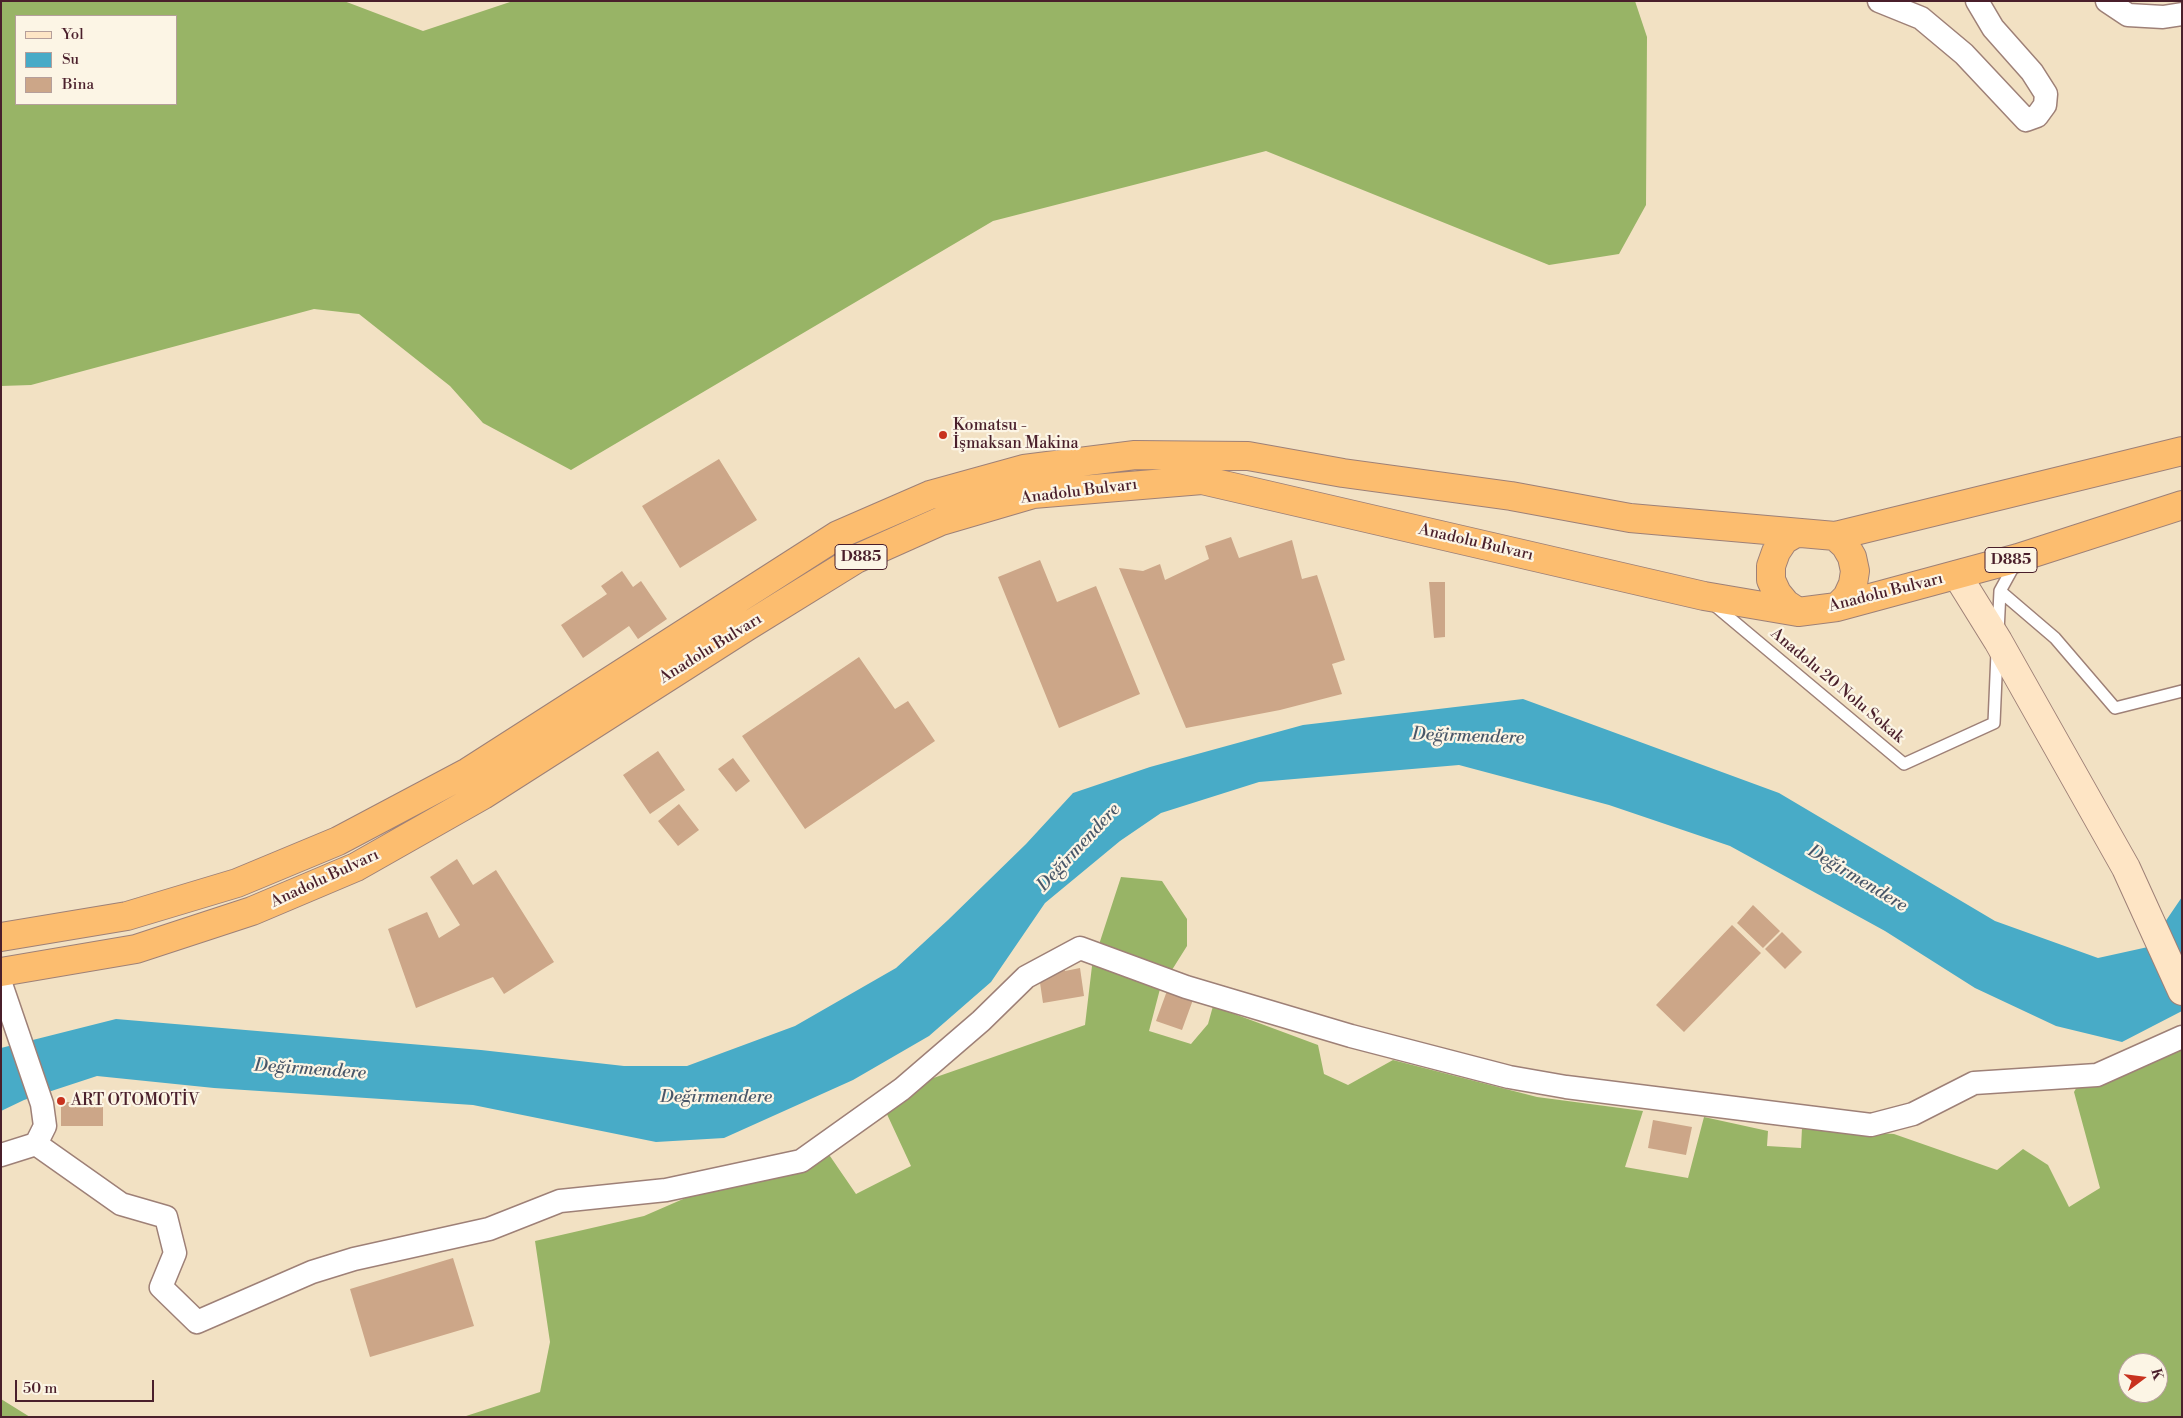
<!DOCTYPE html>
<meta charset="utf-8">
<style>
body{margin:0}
#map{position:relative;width:2183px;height:1418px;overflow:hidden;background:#f2e1c3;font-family:"Libre Bodoni",serif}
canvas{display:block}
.frame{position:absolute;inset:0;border:2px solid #4a1f2b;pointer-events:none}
.legend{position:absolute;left:15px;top:15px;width:162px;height:90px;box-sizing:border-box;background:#fcf5e5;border:1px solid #b59f9b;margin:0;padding:6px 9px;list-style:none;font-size:15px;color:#4a1f2b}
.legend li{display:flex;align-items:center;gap:10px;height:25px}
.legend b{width:25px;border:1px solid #b59f9b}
.north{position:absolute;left:2118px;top:1353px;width:50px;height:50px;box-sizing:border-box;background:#fcf5e5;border:1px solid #b59f9b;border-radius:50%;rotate:75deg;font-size:14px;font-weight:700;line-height:20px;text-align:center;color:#4a1f2b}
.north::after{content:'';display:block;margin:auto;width:18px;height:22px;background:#c8321e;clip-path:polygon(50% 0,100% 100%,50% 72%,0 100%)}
.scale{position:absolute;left:15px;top:1380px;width:139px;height:22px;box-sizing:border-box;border:2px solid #4a1f2b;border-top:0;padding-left:6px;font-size:15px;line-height:18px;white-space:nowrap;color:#4a1f2b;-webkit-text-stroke:4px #fcf5e5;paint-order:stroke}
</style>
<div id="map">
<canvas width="2183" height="1418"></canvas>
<div class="frame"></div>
<ul class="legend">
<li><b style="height:6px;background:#fee5c5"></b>Yol</li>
<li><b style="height:14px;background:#48abc7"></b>Su</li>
<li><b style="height:14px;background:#cca688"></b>Bina</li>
</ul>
<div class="north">K</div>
<div class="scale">50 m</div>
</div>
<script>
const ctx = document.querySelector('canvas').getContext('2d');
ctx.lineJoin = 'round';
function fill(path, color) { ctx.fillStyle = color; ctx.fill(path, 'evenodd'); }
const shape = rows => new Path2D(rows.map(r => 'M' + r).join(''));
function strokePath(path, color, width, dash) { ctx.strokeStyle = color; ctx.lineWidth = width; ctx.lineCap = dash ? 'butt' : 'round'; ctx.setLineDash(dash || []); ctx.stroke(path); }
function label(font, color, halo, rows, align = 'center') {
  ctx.font = font + ' "Libre Bodoni",serif'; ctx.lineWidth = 4.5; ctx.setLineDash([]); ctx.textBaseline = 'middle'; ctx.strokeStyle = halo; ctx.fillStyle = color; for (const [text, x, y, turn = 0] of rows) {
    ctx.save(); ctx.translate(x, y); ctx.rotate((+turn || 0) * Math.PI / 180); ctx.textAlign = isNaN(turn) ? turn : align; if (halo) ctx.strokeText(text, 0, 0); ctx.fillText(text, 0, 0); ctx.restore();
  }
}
fill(shape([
 [1,1,344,1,423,31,513,1,1635,1,1647,37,1646,205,1619,254,1549,265,1266,151,993,221,571,470,483,423,450,386,359,314,314,309,31,385,1,386],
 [16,16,176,16,176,104,16,104],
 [1121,877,1162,881,1187,919,1187,946,1160,989,1149,1031,1191,1044,1208,1024,1213,1006,1318,1045,1324,1074,1348,1085,1393,1060,1537,1097,1643,1111,1625,1167,1688,1178,1704,1117,1768,1131,1767,1146,1801,1148,1802,1128,1894,1134,1997,1170,2023,1149,2048,1165,2069,1207,2100,1188,2074,1092,2087,1069,2182,1025,2182,1417,463,1417,540,1392,550,1342,535,1241,644,1216,819,1140,856,1194,911,1166,879,1097,1085,1025,1092,966],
 [2128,1363,2158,1363,2158,1393,2128,1393],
 [1,1399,30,1417,1,1417]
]), '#98b466');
fill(shape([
 [1523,699,1779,793,1995,921,2098,958,2148,947,2182,897,2182,1011,2122,1042,2056,1026,1975,988,1885,931,1730,846,1609,805,1459,765,1259,782,1161,813,1120,841,1045,903,991,982,929,1036,853,1080,724,1138,656,1142,473,1105,214,1088,97,1076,24,1100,1,1111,1,1048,116,1019,481,1050,624,1066,687,1066,795,1026,896,968,948,920,1026,844,1073,793,1150,767,1303,725]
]), '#48abc7');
fill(shape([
 [719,459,757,520,680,568,642,506],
 [1231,537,1239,558,1292,540,1302,579,1317,575,1345,660,1332,664,1342,694,1280,710,1186,728,1119,568,1143,571,1160,564,1165,580,1209,559,1205,546],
 [1040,560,1057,602,1096,586,1140,694,1059,728,998,577],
 [622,571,633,587,641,581,667,619,638,639,629,626,583,658,561,625,607,594,601,586],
 [1429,582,1445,582,1445,637,1434,638],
 [859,657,895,709,908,701,935,741,805,829,742,736],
 [658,751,685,790,650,814,623,775],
 [733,758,750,781,736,792,718,769],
 [679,804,699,830,678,846,658,821],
 [457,859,473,885,496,870,554,962,504,994,493,977,416,1008,388,929,427,912,439,938,460,925,430,877],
 [1753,905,1780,931,1763,948,1737,923],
 [1732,925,1761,953,1684,1032,1656,1005],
 [1782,932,1802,952,1785,969,1765,949],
 [1064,968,1065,971,1080,968,1084,996,1043,1003,1039,976],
 [1168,988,1194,997,1182,1030,1156,1021],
 [61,1102,103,1102,103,1126,61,1126],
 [1653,1120,1692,1127,1686,1155,1648,1148],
 [453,1258,474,1326,370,1357,350,1289]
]), '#cca688');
const lane = shape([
 [2000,591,2055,638,2115,708,2182,691],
 [1713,604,1904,764,1994,723,1997,653],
 [1998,632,2000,591,2016,562]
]);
const street = shape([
 [1879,1,1921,18,1964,54,2026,120,2037,116,2045,105,2046,94,2032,72,1993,28,1977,1],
 [2107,1,2128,15,2163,17,2182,14],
 [1,984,42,1104,45,1126,36,1144,1,1155],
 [36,1144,121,1204,166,1217,175,1253,161,1287,197,1322,312,1272,354,1259,489,1229,560,1201,666,1190,801,1161,902,1089,981,1021,1026,977,1080,948,1186,987,1351,1036,1509,1077,1566,1087,1871,1125,1913,1114,1974,1083,2097,1075,2182,1037]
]);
const secondary = shape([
 [1957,575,1998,641,2126,868,2182,991]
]);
const highway = shape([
 [1796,533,1784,540,1776,552,1771,566,1771,580,1777,593,1786,604,1798,612],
 [1835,536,1845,545,1852,557,1855,571,1853,584,1847,597,1837,607],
 [1,937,127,916,237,883,338,841,468,772,838,535,930,495,1024,469,1135,455,1248,456,1343,473,1511,496,1630,518,1835,536,2182,451],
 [1,972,136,949,252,911,356,867,483,795,746,627,856,559,941,521,1033,494,1202,480,1704,596,1798,612,1837,607,2018,558,2182,505]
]);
strokePath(lane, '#9e8077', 14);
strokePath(street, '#9e8077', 25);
strokePath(secondary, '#9e8077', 30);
strokePath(highway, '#9e8077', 30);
strokePath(lane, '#fff', 11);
strokePath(street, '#fff', 22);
strokePath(secondary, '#fee5c5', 28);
strokePath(highway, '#fcbd6f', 28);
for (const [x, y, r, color] of [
 [943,435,5,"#c8321e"],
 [61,1101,5,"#c8321e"]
]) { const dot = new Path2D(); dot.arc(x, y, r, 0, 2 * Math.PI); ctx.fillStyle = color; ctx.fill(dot); strokePath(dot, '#fcf5e5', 2); }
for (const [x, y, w] of [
 [861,557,52],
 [2011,560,52]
]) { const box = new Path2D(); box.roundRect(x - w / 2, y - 12.5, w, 25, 4); ctx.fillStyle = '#fcf5e5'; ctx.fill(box); strokePath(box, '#4a1f2b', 1); }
label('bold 15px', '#4a1f2b', null, [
 ["D885",861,557],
 ["D885",2011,560]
]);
label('16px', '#4a1f2b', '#fcf5e5', [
 ["Komatsu -",953,426],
 ["İşmaksan Makina",953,444],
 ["ART OTOMOTİV",71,1101]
], 'left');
label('16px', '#4a1f2b', '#fcf5e5', [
 ["Anadolu Bulvarı",1079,492,-7],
 ["Anadolu Bulvarı",1476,543,13],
 ["Anadolu Bulvarı",1886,593,-14],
 ["Anadolu Bulvarı",711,649,-32],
 ["Anadolu 20 Nolu Sokak",1837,686,40],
 ["Anadolu Bulvarı",325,879,-25]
]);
label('italic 18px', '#495769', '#fcf5e5', [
 ["Değirmendere",1468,737,2],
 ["Değirmendere",1079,848,-47],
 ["Değirmendere",1857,879,31],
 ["Değirmendere",310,1070,4],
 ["Değirmendere",716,1098]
]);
</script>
